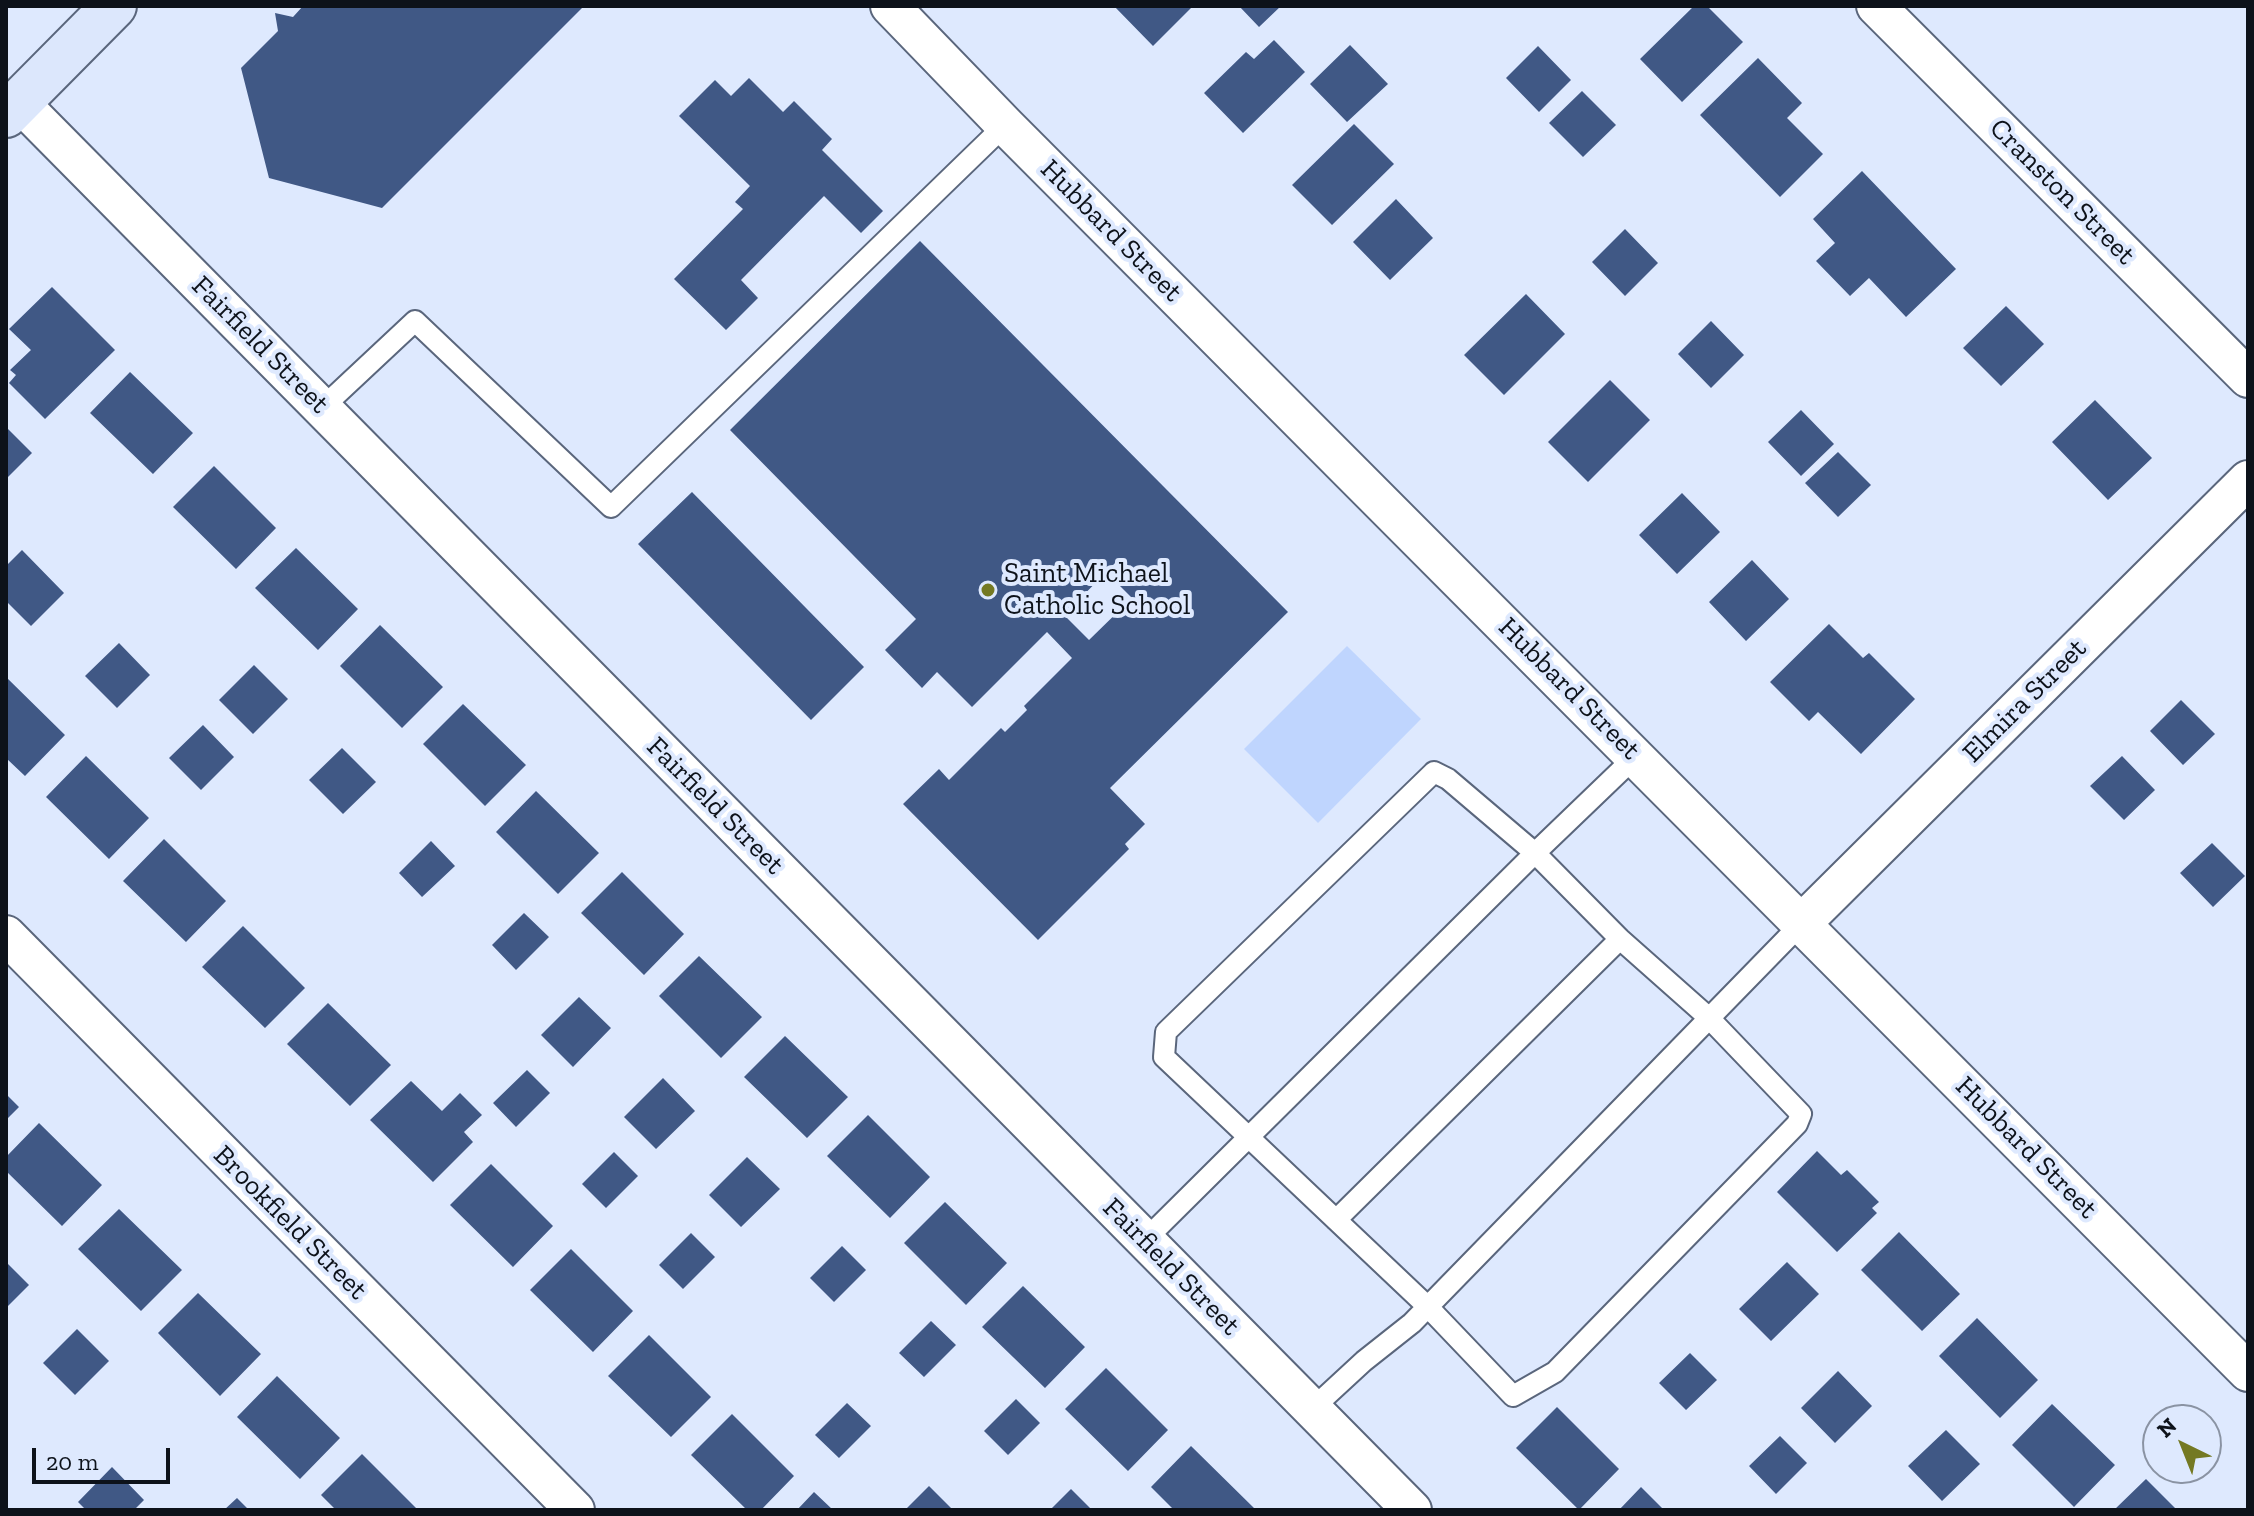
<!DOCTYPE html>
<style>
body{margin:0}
#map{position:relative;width:2254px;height:1516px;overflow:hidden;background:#dee9fe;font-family:"Zilla Slab",serif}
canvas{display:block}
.frame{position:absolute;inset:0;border:8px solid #0d121a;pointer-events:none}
.north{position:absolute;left:2142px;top:1404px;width:80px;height:80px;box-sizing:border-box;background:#dee9fe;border:2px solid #8a93a3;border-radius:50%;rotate:317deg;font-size:22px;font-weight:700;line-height:32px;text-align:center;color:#0d121a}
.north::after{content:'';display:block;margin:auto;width:28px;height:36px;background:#747923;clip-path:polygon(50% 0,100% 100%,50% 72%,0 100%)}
.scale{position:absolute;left:32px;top:1448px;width:138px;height:36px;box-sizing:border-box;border:4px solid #0d121a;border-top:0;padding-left:10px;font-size:24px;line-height:28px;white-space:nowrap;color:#0d121a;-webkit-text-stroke:6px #dee9fe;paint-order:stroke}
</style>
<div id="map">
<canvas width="2254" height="1516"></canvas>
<div class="frame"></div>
<div class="north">N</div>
<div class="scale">20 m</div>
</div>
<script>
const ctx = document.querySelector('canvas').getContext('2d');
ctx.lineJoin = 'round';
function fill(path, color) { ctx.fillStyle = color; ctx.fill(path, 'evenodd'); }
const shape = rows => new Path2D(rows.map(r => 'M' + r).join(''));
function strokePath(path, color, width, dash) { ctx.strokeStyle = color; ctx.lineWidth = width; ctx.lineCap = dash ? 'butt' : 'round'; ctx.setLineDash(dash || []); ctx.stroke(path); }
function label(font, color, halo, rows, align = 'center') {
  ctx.font = font + ' "Zilla Slab",serif'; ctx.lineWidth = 8; ctx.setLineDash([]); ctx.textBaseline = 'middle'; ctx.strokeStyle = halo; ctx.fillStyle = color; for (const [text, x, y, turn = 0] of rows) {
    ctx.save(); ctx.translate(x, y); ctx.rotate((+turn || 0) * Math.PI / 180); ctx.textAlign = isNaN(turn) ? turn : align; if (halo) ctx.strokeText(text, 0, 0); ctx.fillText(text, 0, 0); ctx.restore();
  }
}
fill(shape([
 [1347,646,1421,719,1318,823,1244,749]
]), '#bfd5fe');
fill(shape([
 [303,6,584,6,382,208,269,178,241,68,278,31,275,13,293,17],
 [1114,6,1193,6,1153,46],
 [1239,6,1281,6,1259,27],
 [1694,6,1707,6,1743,42,1682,102,1640,59],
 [1274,40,1305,72,1243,133,1204,93,1246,52,1254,59],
 [1350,45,1388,84,1347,122,1310,84],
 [1538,46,1571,80,1539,112,1506,78],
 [1758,58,1802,103,1787,118,1823,154,1780,197,1700,115],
 [749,78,783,112,794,101,832,139,822,150,883,211,861,233,824,196,741,280,758,298,726,330,674,279,743,209,735,202,750,186,679,116,715,80,731,96],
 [1582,91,1616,125,1583,157,1549,123],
 [1354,124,1394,164,1332,225,1292,185],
 [1862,171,1956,269,1906,317,1869,278,1850,296,1816,261,1835,243,1813,219],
 [1396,199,1433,238,1390,280,1353,242],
 [1625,229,1658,263,1625,296,1592,262],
 [920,241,1288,612,1110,788,1145,824,1125,844,1129,849,1038,940,903,804,939,769,949,780,1001,728,1005,732,1027,710,1024,706,1072,658,1047,632,972,707,937,672,922,688,885,650,916,619,730,430],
 [1116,562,1125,571,1115,581,1132,598,1089,640,1064,615],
 [52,287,115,350,45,419,9,383,16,375,10,370,31,350,9,329],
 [1526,294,1565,334,1504,395,1464,355],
 [2006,306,2044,344,2001,386,1963,348],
 [1711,321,1744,355,1711,388,1678,354],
 [130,372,193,433,153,474,90,413],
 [1610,380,1650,420,1588,482,1548,442],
 [2095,400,2152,458,2108,500,2052,442],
 [1801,410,1834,444,1801,476,1768,442],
 [6,427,32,453,6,479],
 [1838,452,1871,485,1838,517,1805,483],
 [214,466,276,528,236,569,173,507],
 [692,492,864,667,811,720,638,544],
 [1682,493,1720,532,1677,574,1639,535],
 [296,548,358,609,318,650,255,588],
 [22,550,64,593,31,626,6,601,6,566],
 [1752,560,1789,599,1746,641,1709,602],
 [1829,624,1863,658,1869,653,1915,699,1861,754,1818,712,1809,721,1770,682],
 [380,625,443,687,402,728,340,666],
 [119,643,150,675,117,708,85,676],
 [254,665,288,699,253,734,219,700],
 [6,677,65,735,25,776,6,758],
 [2181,700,2215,734,2183,765,2150,731],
 [463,704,526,765,485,806,423,744],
 [203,725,234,757,201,790,169,758],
 [342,748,376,782,343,814,309,780],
 [86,756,149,818,109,859,46,797],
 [2122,756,2155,790,2124,820,2090,786],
 [536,791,599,853,558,894,496,832],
 [164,839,226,901,186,942,123,881],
 [431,841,455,866,422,897,399,873],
 [2212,843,2245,876,2213,907,2180,873],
 [622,872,684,934,644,975,581,913],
 [524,913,549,937,516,970,492,945],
 [243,926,305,988,265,1028,202,967],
 [699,956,762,1017,721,1058,659,996],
 [579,997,611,1028,573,1067,541,1035],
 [328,1003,391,1065,350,1106,287,1044],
 [785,1036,848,1097,807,1138,744,1077],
 [527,1070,550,1093,516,1127,493,1103],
 [663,1078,695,1111,656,1149,624,1117],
 [411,1081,442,1111,460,1093,482,1115,464,1132,473,1142,433,1182,370,1120],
 [6,1094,19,1107,6,1120],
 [868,1115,930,1177,890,1218,827,1156],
 [39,1123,102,1185,62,1226,6,1171,6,1157],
 [1817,1151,1841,1175,1847,1170,1879,1202,1872,1208,1877,1213,1837,1252,1777,1192],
 [614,1152,638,1176,606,1208,582,1184],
 [747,1157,780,1189,741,1227,709,1195],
 [491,1164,553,1226,513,1267,450,1205],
 [945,1202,1007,1263,966,1305,904,1243],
 [119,1209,182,1270,141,1311,78,1249],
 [1899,1232,1960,1294,1922,1331,1861,1270],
 [691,1233,715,1257,683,1289,659,1265],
 [842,1246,866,1270,834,1302,810,1278],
 [571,1249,633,1311,593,1352,530,1290],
 [6,1262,29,1285,6,1308],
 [1787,1262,1819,1294,1771,1341,1739,1309],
 [1023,1286,1085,1347,1045,1388,982,1327],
 [198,1293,261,1354,220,1396,158,1333],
 [1977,1318,2038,1380,2000,1418,1939,1356],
 [931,1321,956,1345,924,1377,899,1353],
 [77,1329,109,1361,75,1395,43,1363],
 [649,1335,711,1397,671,1437,608,1376],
 [1690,1353,1717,1380,1686,1410,1659,1383],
 [1106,1368,1168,1430,1128,1471,1065,1409],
 [1838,1371,1872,1406,1835,1443,1801,1408],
 [277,1376,340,1438,300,1479,237,1417],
 [1016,1399,1040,1423,1008,1455,984,1431],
 [847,1403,871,1426,839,1458,815,1435],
 [2052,1404,2115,1465,2074,1507,2012,1445],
 [1557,1407,1619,1469,1579,1510,1516,1448],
 [732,1414,794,1476,761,1510,747,1510,691,1455],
 [1946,1430,1980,1464,1942,1501,1908,1466],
 [1780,1436,1807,1463,1776,1494,1749,1466],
 [1191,1446,1254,1508,1252,1510,1174,1510,1151,1487],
 [362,1454,418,1510,336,1510,321,1495],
 [112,1467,144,1500,134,1510,86,1510,78,1502],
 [2146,1479,2177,1510,2114,1510],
 [929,1486,953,1510,905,1510],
 [1641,1487,1664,1510,1619,1510],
 [1071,1489,1092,1510,1050,1510],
 [814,1492,833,1510,797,1510],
 [237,1498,249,1510,224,1510]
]), '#405885');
const service = shape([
 [322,408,415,321,611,507,1005,125],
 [1434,772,1448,779,1535,853,1620,939,1708,1017,1801,1114,1797,1124,1555,1372,1513,1396,1428,1307,1164,1057,1166,1032,1434,772],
 [1336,1220,1620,939],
 [1145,1240,1535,853,1636,756],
 [1312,1409,1364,1361,1412,1323,1802,923]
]);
const minor = shape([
 [890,6,1005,125,2248,1372],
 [1876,6,2248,378],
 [19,102,1412,1510],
 [1802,923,2248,480],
 [6,935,575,1510]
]);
const secondary = shape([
 [6,115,114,6]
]);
strokePath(service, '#5a667c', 24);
strokePath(minor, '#5a667c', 42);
strokePath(secondary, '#5a667c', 48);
strokePath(service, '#fff', 20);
strokePath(minor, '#fff', 38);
strokePath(secondary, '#dce7fc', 44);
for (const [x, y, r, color] of [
 [988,590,8,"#747923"]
]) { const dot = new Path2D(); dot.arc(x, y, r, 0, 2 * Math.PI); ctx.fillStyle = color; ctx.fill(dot); strokePath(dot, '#dee9fe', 3); }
label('28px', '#0d121a', '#dee9fe', [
 ["Cranston Street",2062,192,45],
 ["Hubbard Street",1111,231,45],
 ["Fairfield Street",260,345,45],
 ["Hubbard Street",1569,689,45],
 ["Elmira Street",2025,701,-45],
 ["Fairfield Street",715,806,45],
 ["Hubbard Street",2026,1148,45],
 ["Brookfield Street",290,1223,45],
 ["Fairfield Street",1171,1267,45]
]);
label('28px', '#0d121a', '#dee9fe', [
 ["Saint Michael",1004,574],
 ["Catholic School",1004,606]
], 'left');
</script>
